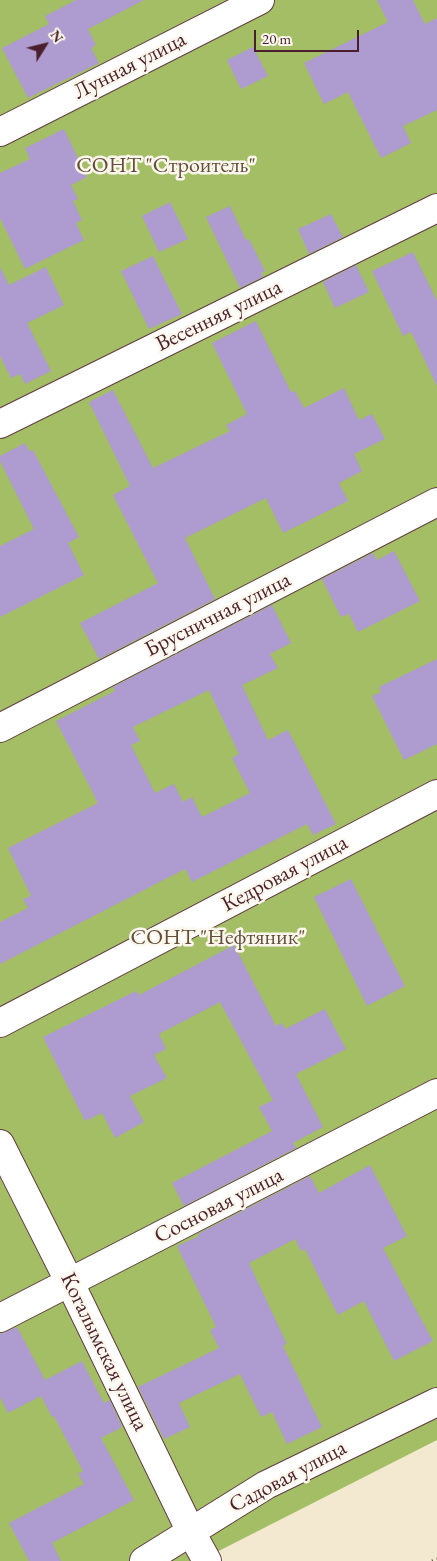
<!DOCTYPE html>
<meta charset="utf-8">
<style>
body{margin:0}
#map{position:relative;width:437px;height:1561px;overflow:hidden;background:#f3e9d1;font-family:"EB Garamond",serif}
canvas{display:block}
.north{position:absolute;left:20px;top:20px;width:50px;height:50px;-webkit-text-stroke:4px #fbf7ec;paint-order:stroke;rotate:54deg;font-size:14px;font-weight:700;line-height:20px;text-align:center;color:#4a1f2b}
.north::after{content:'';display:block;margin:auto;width:18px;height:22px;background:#4a1f2b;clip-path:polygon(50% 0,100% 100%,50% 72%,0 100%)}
.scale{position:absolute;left:254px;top:30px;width:105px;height:22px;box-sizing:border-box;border:2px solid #4a1f2b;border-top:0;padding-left:6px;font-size:15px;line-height:18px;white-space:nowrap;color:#4a1f2b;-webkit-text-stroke:4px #fbf7ec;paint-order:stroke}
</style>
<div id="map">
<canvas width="437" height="1561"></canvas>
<div class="north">N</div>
<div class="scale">20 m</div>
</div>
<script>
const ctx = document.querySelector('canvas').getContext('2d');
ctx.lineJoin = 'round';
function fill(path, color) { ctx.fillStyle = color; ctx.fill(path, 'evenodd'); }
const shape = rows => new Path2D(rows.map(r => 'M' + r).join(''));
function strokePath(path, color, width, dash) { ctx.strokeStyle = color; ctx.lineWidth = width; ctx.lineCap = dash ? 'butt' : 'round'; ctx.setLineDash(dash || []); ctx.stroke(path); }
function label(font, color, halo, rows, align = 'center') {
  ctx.font = font + ' "EB Garamond",serif'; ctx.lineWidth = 5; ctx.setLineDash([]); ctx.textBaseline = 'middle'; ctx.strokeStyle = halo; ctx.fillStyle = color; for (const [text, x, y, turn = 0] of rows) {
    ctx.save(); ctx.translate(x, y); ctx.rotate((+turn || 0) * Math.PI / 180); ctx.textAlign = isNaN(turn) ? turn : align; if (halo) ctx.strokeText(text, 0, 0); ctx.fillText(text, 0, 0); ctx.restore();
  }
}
fill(shape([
 [0,0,437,0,437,1440,199,1561,0,1561]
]), '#a3be65');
fill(shape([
 [76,0,144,0,88,29,96,45,91,48,99,63,28,98,2,48,49,24,45,16],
 [377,0,413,0,425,24,437,18,437,110,403,126,411,143,381,158,348,92,324,104,304,63,388,22],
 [253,47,268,76,241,89,227,60],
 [64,129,87,177,71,185,78,199,73,201,82,220,76,223,84,240,25,269,0,218,0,173,30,159,25,148],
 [170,202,188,239,159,252,142,216],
 [230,206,246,240,249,239,265,271,261,273,263,277,240,288,206,217],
 [331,214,343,237,309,254,298,229],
 [413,252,437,301,437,386,411,332,403,336,372,271],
 [153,256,182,314,149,329,121,271],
 [356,265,369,292,335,308,323,282],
 [0,267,9,285,46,267,64,305,27,323,51,371,25,384,20,374,11,378,0,356],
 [256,321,291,392,295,391,304,408,344,388,359,420,372,414,385,439,354,454,362,471,339,483,348,501,283,533,266,498,185,538,215,599,99,659,80,623,158,583,113,495,130,486,89,402,113,390,153,468,230,431,226,425,247,414,212,343],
 [25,443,29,451,33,450,79,537,68,543,84,575,0,617,0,546,34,529,0,461,0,456],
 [394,551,420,601,358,632,349,614,341,617,322,579,373,553,377,560],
 [272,605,291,643,270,654,278,668,242,685,268,740,288,730,336,824,313,835,307,824,192,882,185,869,0,964,0,922,28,908,23,899,31,896,8,848,98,803,56,721,115,691,113,687],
 [209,690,239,754,232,758,250,793,202,817,192,797,183,802,174,784,155,793,131,745,140,741,133,727],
 [437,659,437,744,404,760,372,696,381,692,379,687],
 [351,879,405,986,367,1006,314,897],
 [234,945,276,1026,282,1023,285,1029,325,1009,346,1049,296,1074,323,1127,293,1143,296,1148,184,1206,172,1183,272,1131,259,1107,273,1100,220,1002,159,1034,166,1049,154,1055,167,1078,130,1096,144,1122,115,1138,102,1113,85,1121,43,1037,136,991,139,995],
 [370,1165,407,1236,383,1248,433,1341,394,1361,364,1301,338,1315,305,1249,301,1251,295,1239,249,1263,286,1342,286,1344,283,1346,322,1427,287,1444,272,1412,261,1417,240,1374,179,1403,190,1427,164,1439,138,1387,219,1348,210,1330,216,1327,177,1246,199,1236,198,1234,310,1176,319,1193],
 [17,1327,45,1380,82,1361,104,1403,110,1400,122,1427,101,1438,134,1500,52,1543,61,1561,29,1561,9,1523,84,1484,78,1474,83,1471,54,1416,52,1417,41,1396,8,1413,0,1397,0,1334]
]), '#ae9bcf');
const street = shape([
 [0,132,260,0],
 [0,424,437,208],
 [0,728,437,502],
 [0,1023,437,794],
 [0,1144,70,1283,191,1532,207,1561],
 [0,1318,437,1093],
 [144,1561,266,1485,437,1402]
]);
strokePath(street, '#633d44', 30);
strokePath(shape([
 [432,1561,437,1559]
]), '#633d44', 3, [1, 4]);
strokePath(street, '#fff', 28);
label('22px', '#4a1f2b', '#fbf7ec', [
 ["Лунная улица",130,66,-27],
 ["Весенняя улица",219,316,-26],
 ["Брусничная улица",218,615,-27],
 ["Кедровая улица",285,874,-28],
 ["Сосновая улица",219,1206,-27],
 ["Когалымская улица",104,1352,64],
 ["Садовая улица",288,1477,-28]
]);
label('22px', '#654f3c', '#fbf7ec', [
 ["СОНТ \"Строитель\"",166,166],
 ["СОНТ \"Нефтяник\"",218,938]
]);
</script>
